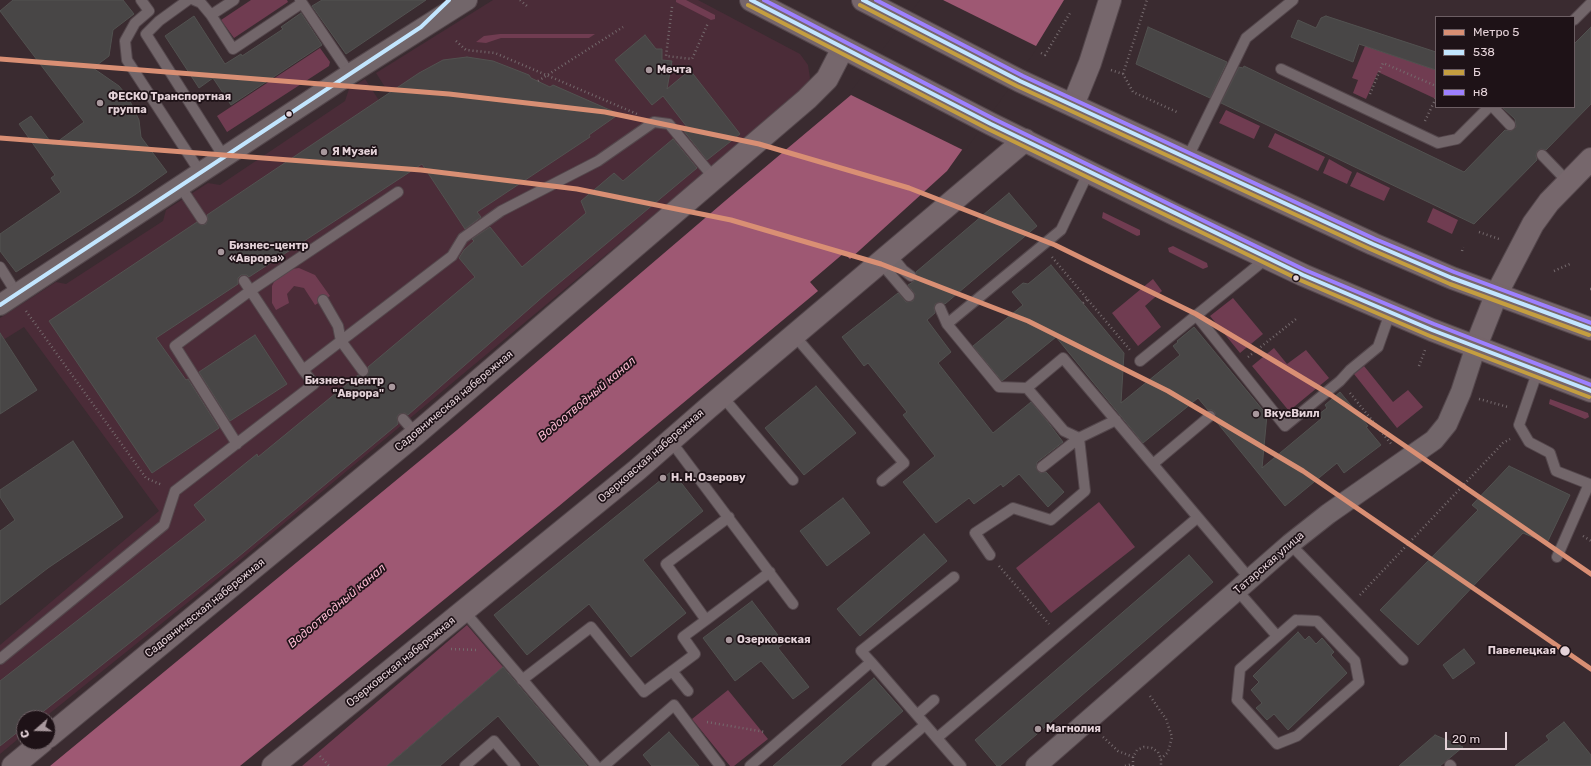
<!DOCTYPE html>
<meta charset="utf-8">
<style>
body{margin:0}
#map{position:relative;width:1591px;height:766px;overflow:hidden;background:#3a2b30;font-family:Rubik,sans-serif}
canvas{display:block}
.legend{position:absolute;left:1435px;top:16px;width:140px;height:92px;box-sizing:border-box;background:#1e1217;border:1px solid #6d5f64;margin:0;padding:5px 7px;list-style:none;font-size:12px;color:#e4d2d8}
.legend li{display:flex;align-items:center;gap:8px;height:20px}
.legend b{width:20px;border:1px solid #6d5f64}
.north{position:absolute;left:16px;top:710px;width:40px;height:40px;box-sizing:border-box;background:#1e1217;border:1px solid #6d5f64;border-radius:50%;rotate:250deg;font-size:11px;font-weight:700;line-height:16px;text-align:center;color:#e4d2d8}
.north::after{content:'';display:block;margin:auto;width:14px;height:18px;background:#a8989d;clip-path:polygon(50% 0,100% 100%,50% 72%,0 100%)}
.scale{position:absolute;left:1445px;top:732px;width:62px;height:18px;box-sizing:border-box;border:2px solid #e4d2d8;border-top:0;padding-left:5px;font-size:12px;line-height:14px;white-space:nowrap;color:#e4d2d8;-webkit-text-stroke:3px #1e1217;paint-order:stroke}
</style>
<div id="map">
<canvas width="1591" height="766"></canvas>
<ul class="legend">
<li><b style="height:5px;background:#d98f74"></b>Метро 5</li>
<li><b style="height:5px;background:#c2e6ff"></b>538</li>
<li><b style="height:5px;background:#c49e40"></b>Б</li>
<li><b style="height:5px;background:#9d80ff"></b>н8</li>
</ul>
<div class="north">С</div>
<div class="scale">20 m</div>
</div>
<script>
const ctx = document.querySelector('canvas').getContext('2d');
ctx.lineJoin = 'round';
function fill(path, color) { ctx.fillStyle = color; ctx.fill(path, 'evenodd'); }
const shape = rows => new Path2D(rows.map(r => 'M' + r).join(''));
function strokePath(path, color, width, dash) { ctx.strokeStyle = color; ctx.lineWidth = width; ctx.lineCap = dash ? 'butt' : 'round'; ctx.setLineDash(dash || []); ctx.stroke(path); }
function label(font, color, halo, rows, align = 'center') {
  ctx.font = font + ' Rubik,sans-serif'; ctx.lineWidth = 3.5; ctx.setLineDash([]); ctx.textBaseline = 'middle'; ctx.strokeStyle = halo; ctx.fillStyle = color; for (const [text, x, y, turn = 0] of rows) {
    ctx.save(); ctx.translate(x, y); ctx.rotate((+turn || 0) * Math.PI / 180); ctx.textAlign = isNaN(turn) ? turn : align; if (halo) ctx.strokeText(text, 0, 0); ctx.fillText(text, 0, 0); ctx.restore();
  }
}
fill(shape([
 [493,0,698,0,800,54,808,65,810,78,806,86,716,163,222,575,44,718,24,718,24,734,0,754,0,645,159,511,24,327,0,342,0,318,56,282,66,284,163,221,166,210,208,183,220,185,345,101,349,89,365,79,382,105,392,98,376,73]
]), '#4b2c38');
fill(shape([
 [251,0,287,0,288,2,234,38,221,20],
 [686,0,715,15,715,19,711,20,676,2,676,0],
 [500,34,595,34,589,38,501,38,486,43,476,42,484,36],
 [1365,46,1436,70,1436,99,1378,72,1366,99,1353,93,1358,80,1352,78],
 [320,48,330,62,329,66,227,132,217,116],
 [1226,110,1260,126,1254,139,1219,123],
 [1275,133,1325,157,1318,171,1268,147],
 [1329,159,1352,172,1347,184,1323,173],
 [1357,172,1390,188,1384,201,1350,186],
 [1433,208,1458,220,1452,234,1427,222],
 [1103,212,1140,230,1140,235,1137,236,1102,218],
 [1173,246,1207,263,1208,267,1203,269,1169,252,1168,248],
 [299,268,315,275,330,296,315,305,304,288,294,286,287,294,289,303,276,310,272,303,272,286,276,278,291,269],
 [1153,279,1162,291,1145,306,1161,327,1138,346,1112,313],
 [1233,298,1263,334,1240,353,1210,316],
 [1274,348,1287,364,1306,350,1329,378,1289,411,1252,366],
 [1364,366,1393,402,1408,390,1423,407,1397,428,1354,374],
 [1550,399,1588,413,1589,417,1585,419,1549,404],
 [1099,502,1135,547,1051,613,1016,568],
 [467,625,503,667,387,766,302,766],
 [728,690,768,739,734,766,730,766,692,719]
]), '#703c51');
fill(shape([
 [923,0,1064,0,1036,46,947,171,850,259,844,253,810,282,818,291,559,506,240,766,50,766,457,430,732,195,851,95]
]), '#9e5873');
fill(shape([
 [920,0,943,0,1038,47,965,151,849,94]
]), '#3a2b30');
const building = shape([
 [13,0,123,0,134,14,113,30,109,56,93,68,119,86,128,97,139,120,141,137,167,172,136,194,16,272,0,251,0,234,61,192,51,178,55,175,19,124,31,116,53,145,84,122,0,11,13,0],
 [322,0,426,0,346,54,312,6,322,0],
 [301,13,322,45,231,105,213,78,199,88,165,36,194,16,225,64,241,54,242,56,283,29,281,27,301,13],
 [1326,16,1436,52,1436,70,1359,44,1353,62,1291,37,1298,20,1316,28,1321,18,1326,16],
 [1148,27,1227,62,1210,98,1136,64,1148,27],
 [1591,27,1591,104,1546,150,1541,149,1537,151,1536,156,1537,160,1474,224,1221,103,1239,67,1243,68,1244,66,1464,172,1505,130,1511,131,1516,127,1515,119,1502,107,1574,107,1574,44,1591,27],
 [645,35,656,49,662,49,662,60,672,61,667,89,690,70,740,134,707,160,683,130,687,127,663,96,652,105,615,60,645,35],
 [467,57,493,61,529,75,531,78,550,87,553,85,619,114,589,135,590,137,477,212,481,217,465,229,422,164,249,277,247,275,241,275,238,278,238,284,156,338,186,380,188,379,219,428,152,473,49,321,197,222,202,225,206,224,208,219,207,215,419,73,443,60,467,57],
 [673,139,697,168,546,294,408,415,405,413,399,414,397,417,398,424,238,557,35,718,24,718,24,727,0,746,0,681,206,520,194,505,257,454,258,457,358,375,363,377,367,376,369,371,368,367,475,277,459,258,464,250,474,241,472,239,490,227,522,267,586,213,581,201,614,173,623,181,673,139],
 [1009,193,1037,226,945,304,940,302,935,304,934,308,935,313,927,320,951,352,938,363,993,433,1031,402,1047,421,1063,442,1037,462,1036,468,1040,473,1046,472,1064,492,1048,507,1019,474,1003,487,1001,484,974,504,969,498,936,523,903,482,935,456,903,415,907,412,868,363,864,366,842,337,898,293,906,302,913,301,915,294,908,285,916,280,916,272,1009,193],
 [1051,265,1124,353,1121,403,1180,355,1173,346,1178,342,1177,341,1194,327,1267,415,1262,468,1322,418,1319,414,1327,408,1325,405,1340,392,1368,426,1366,427,1381,445,1344,473,1337,463,1285,506,1215,420,1215,412,1212,410,1208,410,1198,398,1143,443,1056,337,1002,381,973,346,1023,305,1012,292,1023,283,1028,284,1051,265],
 [0,333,37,390,0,414,0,333],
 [255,335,287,384,230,421,199,372,255,335],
 [816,386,856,433,804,475,765,428,816,386],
 [73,441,123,517,48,568,0,605,0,531,15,520,0,497,0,490,73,441],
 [1509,466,1570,495,1547,543,1523,533,1418,645,1380,610,1478,510,1472,505,1509,466],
 [672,471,703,511,643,560,686,613,631,657,589,604,527,655,494,615,672,471],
 [843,498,870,533,827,566,800,531,843,498],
 [924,534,947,561,860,636,837,609,924,534],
 [1189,555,1213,582,1000,766,997,766,975,740,1189,555],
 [752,601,784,643,778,648,809,687,793,699,761,661,735,681,703,638,752,601],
 [1298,632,1305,640,1309,636,1316,644,1322,638,1334,652,1331,655,1347,673,1288,730,1274,714,1267,720,1256,708,1262,703,1251,690,1259,682,1253,676,1298,632],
 [1464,649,1475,663,1453,679,1443,665,1464,649],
 [503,667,587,766,540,766,498,716,440,766,387,766,503,667],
 [874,678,903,711,840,766,773,766,874,678],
 [1564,722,1591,755,1591,766,1515,766,1549,740,1546,736,1564,722],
 [669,732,699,766,652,766,643,755,669,732],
 [1435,735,1463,747,1440,766,1399,766,1435,735]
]);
fill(building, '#484646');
strokePath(building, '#525250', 1);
const lane = shape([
 [141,0,149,11,135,23,125,41,127,60,200,172],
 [188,0,159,21,146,34,224,157],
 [194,0,201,3,211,15],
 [234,0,211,15,233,49,302,3],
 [300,0,350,74],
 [1574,20,1591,3],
 [1281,69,1438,143,1457,139,1489,107],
 [1493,107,1510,125],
 [1542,155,1568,182],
 [1188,157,1246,38,1293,0],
 [1089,171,1061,230,947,324,999,387,1027,388,1063,358,1250,579],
 [180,186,202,219],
 [890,254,903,270,911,276],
 [880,262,909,296],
 [0,267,17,294],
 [244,281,303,370],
 [323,300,338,326,341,341,363,371],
 [940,308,947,324],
 [1196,315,1285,426,1340,381,1350,370,1378,347,1390,313],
 [794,335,904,463,882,481],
 [1140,361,1267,258],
 [1538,370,1519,425,1529,442,1550,453,1556,471,1589,484,1557,557],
 [1027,388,1064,431,1079,438],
 [722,396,793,480],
 [403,419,416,434],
 [670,440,793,604],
 [237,444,175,346,250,291,398,192],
 [1153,464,1210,416],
 [1042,467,1079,438,1116,420],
 [729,517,666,564,706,620,770,572],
 [1290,544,1403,660],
 [990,555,975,533,1013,508,1051,520,1085,491,1079,438],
 [1237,590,1277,636],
 [464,611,596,766],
 [1296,620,1317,621,1355,661,1359,682,1297,736,1277,744,1237,700,1240,669,1296,620],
 [0,659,164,525,175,491,314,384,303,370,452,256,463,238,501,211,598,161,654,122,669,124,714,178],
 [871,662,861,651,954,577],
 [672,671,688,691],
 [522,680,591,627,644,692,695,654,683,637,706,620],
 [917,715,934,700],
 [937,738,1197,518],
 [1450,765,1451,766],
 [465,766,494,741,515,766],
 [604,766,674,705,720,766],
 [750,766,871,662,961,766],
 [877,766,925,725]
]);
const street = shape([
 [0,305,350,74,467,0],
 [1036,766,1290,544,1328,514,1434,440,1447,424,1461,392,1476,346]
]);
const secondary = shape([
 [1073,105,1090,63,1110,0],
 [1476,346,1497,293,1533,224,1549,202,1591,159],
 [48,737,416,434,807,99,827,79,843,48],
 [13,766,42,742],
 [273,766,637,470,708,408,1025,140]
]);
const primary = shape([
 [751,0,991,124,1176,215,1303,275,1432,330,1591,391],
 [863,0,1020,81,1373,244,1452,278,1591,329]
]);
strokePath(lane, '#54474c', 12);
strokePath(street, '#54474c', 22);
strokePath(secondary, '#54474c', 24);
strokePath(primary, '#54474c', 24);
strokePath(shape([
 [520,0,528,7],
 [672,7,666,56,692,59,708,23],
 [456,41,466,50,495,53,637,114],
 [1041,53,1045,55,1070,13],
 [1111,70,1123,74,1133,92,1179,113],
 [1123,74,1147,0],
 [538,81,623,27],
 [1370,94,1383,63,1436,86],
 [1425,121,1436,98],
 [1479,232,1499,239],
 [1462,251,1463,247],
 [1052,257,1130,350],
 [1554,271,1572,263],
 [1590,289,1591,289],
 [1083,303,1088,299],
 [26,311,146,478,162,485],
 [1248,357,1296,319],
 [1419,366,1425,350],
 [1350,393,1392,445],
 [1479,399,1508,407],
 [1583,536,1591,541],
 [999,566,1049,624],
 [1360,595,1503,443,1510,439],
 [451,649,478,650],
 [1150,696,1166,719,1172,737,1168,752,1161,759],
 [707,722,765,732],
 [1103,737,1118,751,1133,757],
 [320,756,329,766],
 [1125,766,1132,764],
 [1133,766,1133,757,1137,750,1144,747,1152,748,1158,752,1161,759,1161,766]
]), '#756a6d', 2.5, [1, 3]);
strokePath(lane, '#72666a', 10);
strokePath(street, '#72666a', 20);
strokePath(secondary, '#76676c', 22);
strokePath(primary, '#76666b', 22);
strokePath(shape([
 [751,0,991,124,1303,275,1432,330,1591,391],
 [863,0,1020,81,1373,244,1452,278,1591,329],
 [0,305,421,27,449,0]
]), '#c2e6ff', 4);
strokePath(shape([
 [748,5,988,129,1300,280,1430,336,1589,397],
 [860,5,1017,86,1370,249,1450,284,1589,335]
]), '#c49e40', 4);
strokePath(shape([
 [764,0,994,119,1305,270,1434,324,1591,385],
 [876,0,1023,76,1375,239,1454,272,1591,323]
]), '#9d80ff', 4);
strokePath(shape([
 [0,59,449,94,605,112,759,144,909,188,1055,245,1196,314,1331,395,1591,574],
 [0,138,421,170,577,189,731,220,881,264,1028,321,1168,391,1303,471,1591,669]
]), '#d98f74', 5);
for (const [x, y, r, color] of [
 [649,70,4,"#a8989d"],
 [100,103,4,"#a8989d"],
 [289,114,3.5,"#e4d2d8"],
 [324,152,4,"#a8989d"],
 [221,252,4,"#a8989d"],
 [1296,278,3.5,"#e4d2d8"],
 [392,387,4,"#a8989d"],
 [1256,414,4,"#a8989d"],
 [663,478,4,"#a8989d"],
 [729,640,4,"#a8989d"],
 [1565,651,5.5,"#e4d2d8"],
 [1038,729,4,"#a8989d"]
]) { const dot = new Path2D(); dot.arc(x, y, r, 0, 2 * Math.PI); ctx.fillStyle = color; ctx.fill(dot); strokePath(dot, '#1e1217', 1.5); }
label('bold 11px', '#e4d2d8', '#1e1217', [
 ["Мечта",657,70],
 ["ФЕСКО Транспортная",108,97],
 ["группа",108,110],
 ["Я Музей",332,152],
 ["Бизнес-центр",229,246],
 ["«Аврора»",229,259],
 ["Бизнес-центр",384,381,"right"],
 ["\"Аврора\"",384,394,"right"],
 ["ВкусВилл",1264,414],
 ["Н. Н. Озерову",671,478],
 ["Озерковская",737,640],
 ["Магнолия",1046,729]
], 'left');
label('11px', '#e4d2d8', '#1e1217', [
 ["Садовническая набережная",454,401,-40],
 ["Озерковская набережная",651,456,-41],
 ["Татарская улица",1269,563,-41],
 ["Садовническая набережная",205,608,-39],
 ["Озерковская набережная",401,662,-39]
]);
label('bold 11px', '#e4d2d8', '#1e1217', [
 ["Павелецкая",1556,651]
], 'right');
label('italic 12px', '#f9b8cf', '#1e1217', [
 ["Водоотводный канал",587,399,-40],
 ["Водоотводный канал",337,606,-40]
]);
</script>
